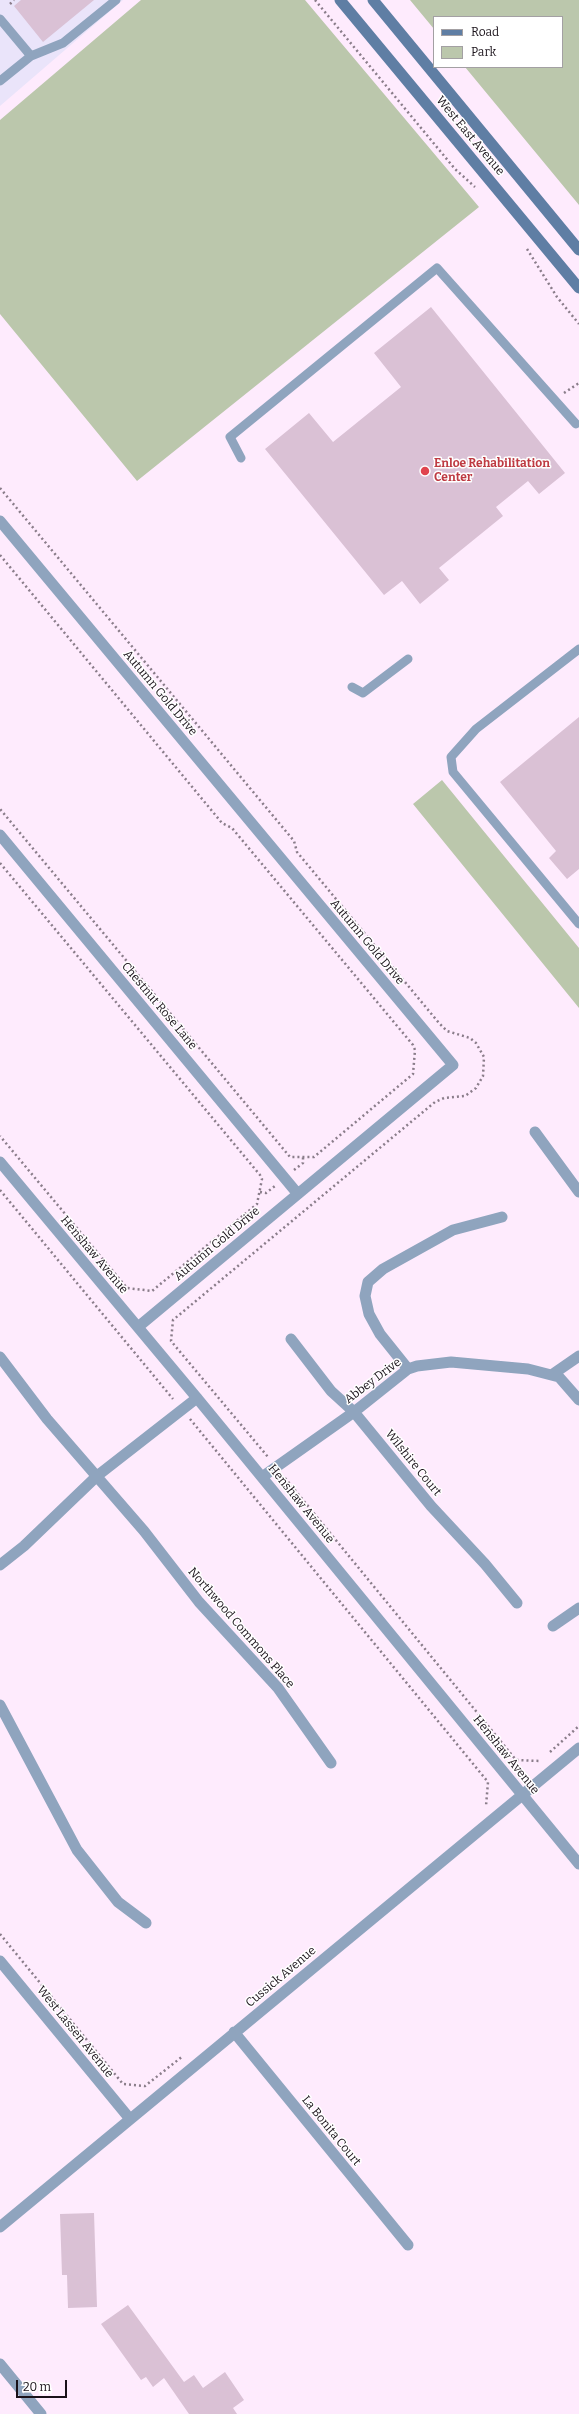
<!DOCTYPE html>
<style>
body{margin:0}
#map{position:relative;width:579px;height:2414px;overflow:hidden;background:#feebfd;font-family:Bitter,serif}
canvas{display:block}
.legend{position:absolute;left:433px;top:16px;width:130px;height:52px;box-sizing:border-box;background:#fff;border:1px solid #a3a0a3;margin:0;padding:5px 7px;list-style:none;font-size:12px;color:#191119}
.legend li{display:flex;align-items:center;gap:8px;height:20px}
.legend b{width:20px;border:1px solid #a3a0a3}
.scale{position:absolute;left:16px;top:2380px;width:51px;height:18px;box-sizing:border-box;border:2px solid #191119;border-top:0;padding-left:5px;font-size:12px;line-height:14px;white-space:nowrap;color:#191119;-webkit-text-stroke:3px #fff;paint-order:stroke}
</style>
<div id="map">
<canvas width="579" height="2414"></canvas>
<ul class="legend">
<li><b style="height:5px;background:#5f7ea4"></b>Road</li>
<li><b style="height:11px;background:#bbc7ac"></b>Park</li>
</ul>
<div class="scale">20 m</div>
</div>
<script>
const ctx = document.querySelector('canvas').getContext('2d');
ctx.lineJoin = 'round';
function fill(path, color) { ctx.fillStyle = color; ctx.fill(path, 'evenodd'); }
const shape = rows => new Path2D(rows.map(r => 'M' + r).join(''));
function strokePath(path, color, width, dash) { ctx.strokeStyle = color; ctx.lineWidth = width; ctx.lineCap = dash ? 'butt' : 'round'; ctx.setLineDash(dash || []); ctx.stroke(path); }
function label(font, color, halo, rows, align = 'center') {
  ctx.font = font + ' Bitter,serif'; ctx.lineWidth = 3; ctx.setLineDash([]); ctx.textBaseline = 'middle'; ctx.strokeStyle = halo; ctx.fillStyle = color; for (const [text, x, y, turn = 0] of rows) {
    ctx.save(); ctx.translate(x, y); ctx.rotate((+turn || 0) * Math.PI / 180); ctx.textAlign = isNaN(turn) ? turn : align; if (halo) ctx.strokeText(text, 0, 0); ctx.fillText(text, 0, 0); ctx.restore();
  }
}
fill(shape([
 [0,0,123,0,0,106]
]), '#eae4fa');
fill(shape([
 [141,0,305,0,479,207,137,481,0,314,0,120],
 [410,0,579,0,579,205,465,67,562,67,562,17,434,17,434,29],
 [442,780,579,948,579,1008,413,804]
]), '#bbc7ac');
fill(shape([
 [21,0,94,0,43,42,14,6],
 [431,307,565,473,539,494,528,481,496,507,503,516,439,568,449,580,420,604,402,581,384,595,265,449,309,413,333,442,401,387,374,353],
 [579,717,579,869,567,879,549,858,556,851,500,782],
 [94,2213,97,2307,68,2308,67,2275,62,2275,60,2214],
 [128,2305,184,2382,194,2375,203,2388,225,2372,244,2400,233,2408,237,2414,189,2414,164,2378,153,2387,146,2377,141,2380,101,2324]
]), '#dac1d5');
strokePath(shape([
 [315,0,455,169,475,187],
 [10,4,14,0],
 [527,249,557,297,579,324],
 [564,393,579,383],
 [0,488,294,841,297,852,439,1023,447,1031,470,1038,476,1043,484,1057,483,1076,476,1088,465,1096,444,1098,435,1102,173,1320,171,1341,268,1457],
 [0,555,222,823,232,828,413,1045,415,1050,413,1074,314,1157,290,1157,0,809],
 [0,863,260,1175,262,1179,257,1204,152,1291,127,1288,0,1136],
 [294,1170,303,1163,303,1157],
 [0,1190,173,1399],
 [260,1192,266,1193,275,1186],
 [190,1419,488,1782,486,1806],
 [285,1478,516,1760,540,1761],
 [550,1752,579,1726],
 [0,1934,123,2084,145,2086,183,2056]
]), '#8a7d8a', 2.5, [2, 3]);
strokePath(shape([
 [0,19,31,56,0,81],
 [31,56,63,43,116,0],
 [241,458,230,437,437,268,576,424],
 [579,649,476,729,451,757,453,772,579,924],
 [352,687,363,693,408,659]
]), '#8fa4be', 9);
strokePath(shape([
 [0,521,453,1065,138,1327],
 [0,835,297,1193],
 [535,1132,579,1192],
 [0,1162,197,1398,579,1864],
 [291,1339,331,1391,354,1412,431,1506,485,1564,517,1603],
 [0,1357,47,1419,144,1531,199,1602,278,1688,331,1763],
 [408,1369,380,1334,369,1314,365,1296,368,1282,383,1269,453,1230,502,1217],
 [553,1374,579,1356],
 [262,1477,354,1412,408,1369,417,1366,451,1362,528,1369,559,1377,579,1400],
 [0,1565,24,1546,97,1476,197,1398],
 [553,1626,579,1608],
 [0,1705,77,1850,118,1902,146,1923],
 [0,1961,130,2119],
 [234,2032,408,2245],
 [0,2227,579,1748],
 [0,2364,41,2414]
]), '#8fa4be', 11);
strokePath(shape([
 [340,0,579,288],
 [373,0,579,250]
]), '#5f7ea4', 11);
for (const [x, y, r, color] of [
 [425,471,5,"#e0444e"]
]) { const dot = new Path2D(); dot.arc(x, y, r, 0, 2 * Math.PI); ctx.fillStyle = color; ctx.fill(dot); strokePath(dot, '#fff', 1.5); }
label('12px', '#191119', '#fff', [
 ["West East Avenue",470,136,50],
 ["Autumn Gold Drive",160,693,50],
 ["Autumn Gold Drive",367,942,50],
 ["Chestnut Rose Lane",159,1006,50],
 ["Autumn Gold Drive",217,1244,-40],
 ["Henshaw Avenue",94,1255,50],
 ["Abbey Drive",373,1381,-37],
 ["Wilshire Court",413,1463,51],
 ["Henshaw Avenue",301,1504,51],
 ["Northwood Commons Place",241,1628,49],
 ["Henshaw Avenue",506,1755,51],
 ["Cussick Avenue",281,1977,-40],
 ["West Lassen Avenue",75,2032,51],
 ["La Bonita Court",331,2131,51]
]);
label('bold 12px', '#be3a42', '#fff', [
 ["Enloe Rehabilitation",434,464],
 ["Center",434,478]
], 'left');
</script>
